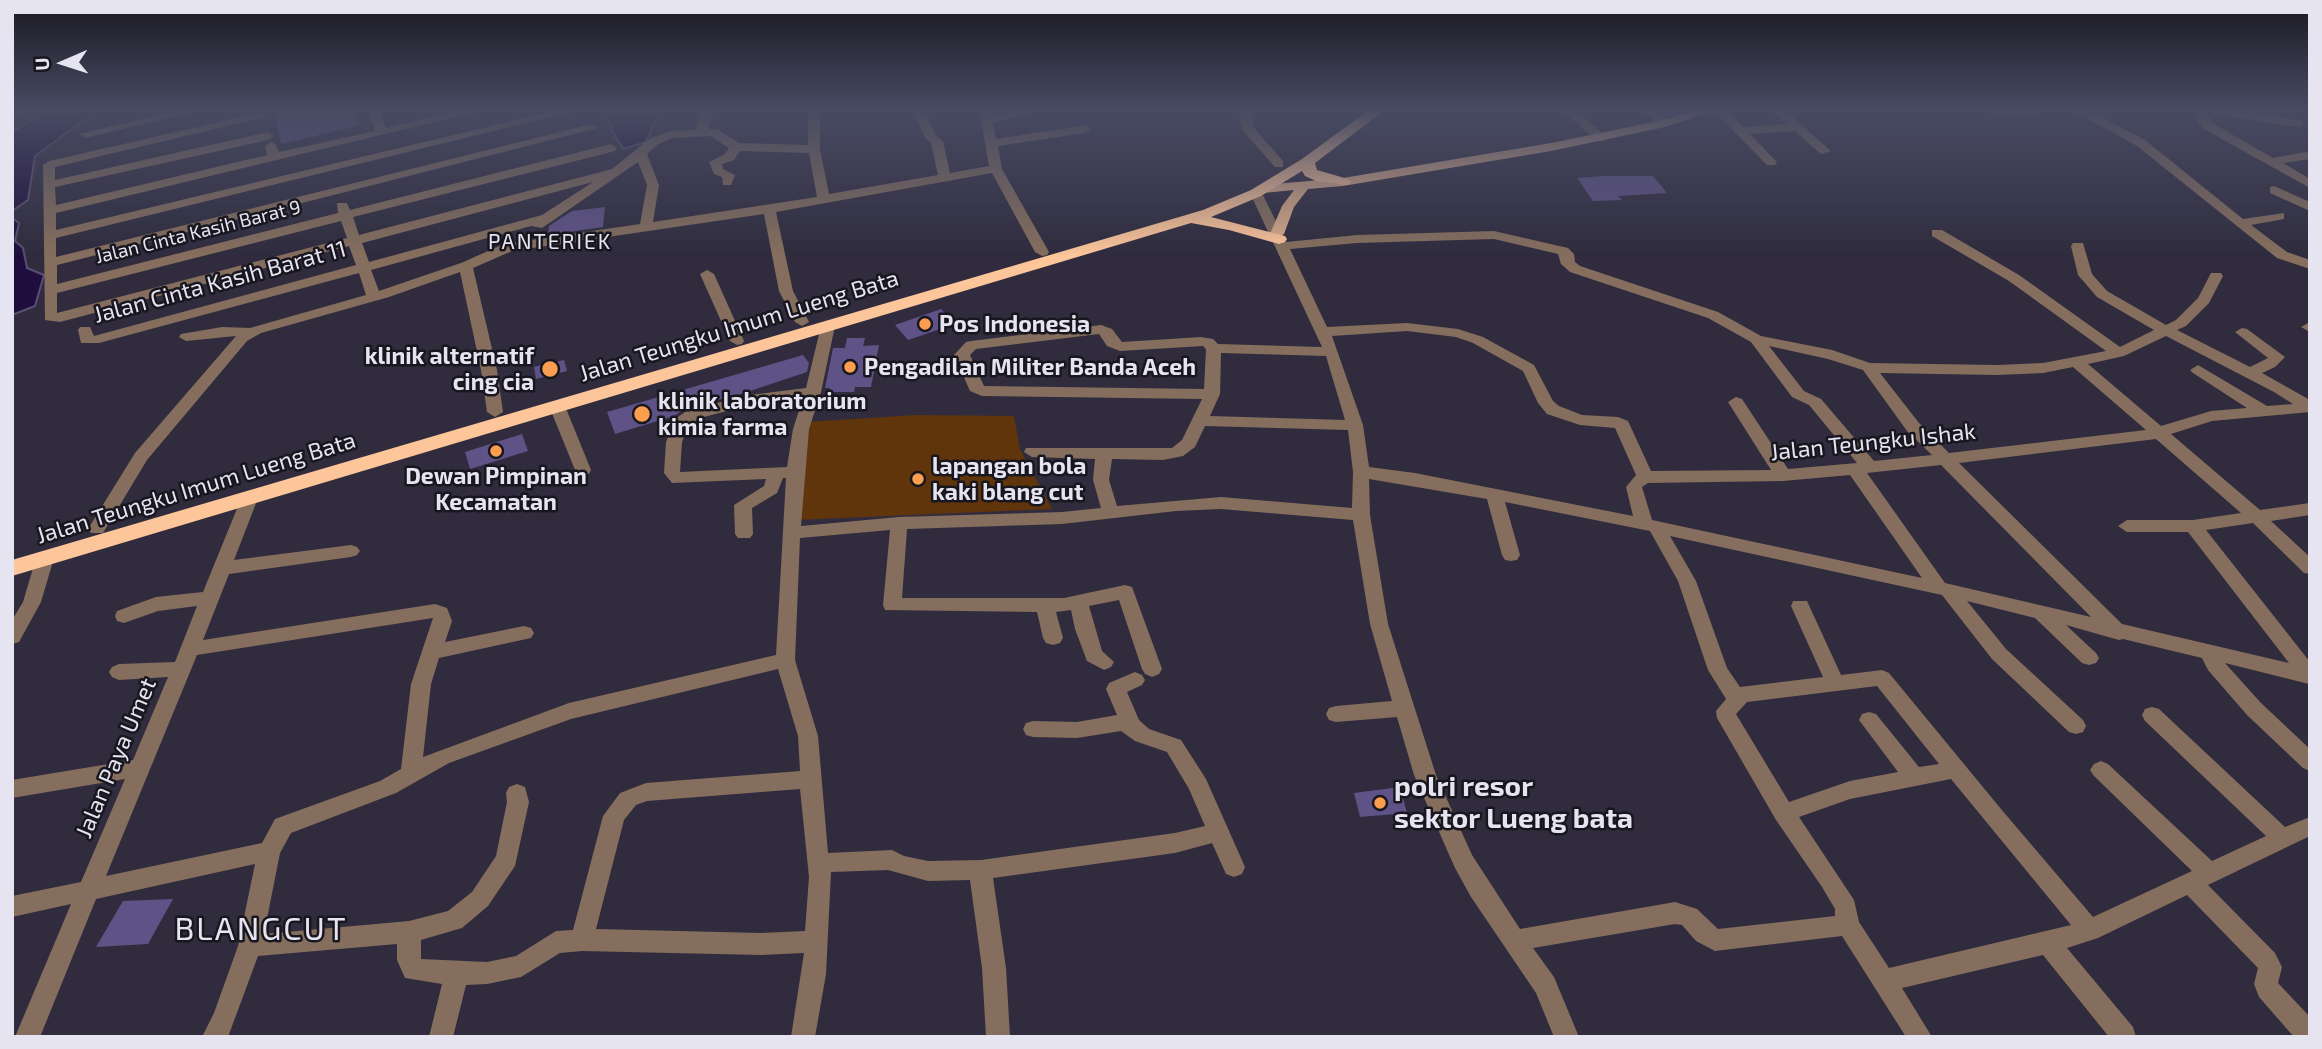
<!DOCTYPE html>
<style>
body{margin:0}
#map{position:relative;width:2322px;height:1049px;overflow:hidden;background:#302c3e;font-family:"Exo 2",sans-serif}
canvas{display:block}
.frame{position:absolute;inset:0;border:14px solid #e6e4f0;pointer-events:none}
.north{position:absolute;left:28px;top:28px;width:70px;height:70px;-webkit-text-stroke:5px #18161e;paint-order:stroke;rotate:267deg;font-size:19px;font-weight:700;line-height:28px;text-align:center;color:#e6e4f0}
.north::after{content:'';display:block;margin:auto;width:24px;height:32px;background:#e6e4f0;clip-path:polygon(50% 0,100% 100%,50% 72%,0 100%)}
</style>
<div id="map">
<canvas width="2322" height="1049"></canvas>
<div class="frame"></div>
<div class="north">U</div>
</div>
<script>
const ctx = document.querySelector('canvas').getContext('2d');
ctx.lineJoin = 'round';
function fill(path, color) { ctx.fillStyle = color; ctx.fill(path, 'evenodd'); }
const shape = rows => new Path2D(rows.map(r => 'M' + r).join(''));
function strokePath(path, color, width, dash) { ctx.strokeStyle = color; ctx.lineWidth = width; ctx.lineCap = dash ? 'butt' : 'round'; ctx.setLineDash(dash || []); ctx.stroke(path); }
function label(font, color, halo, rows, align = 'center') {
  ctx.font = font + ' "Exo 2",sans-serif'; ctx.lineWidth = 5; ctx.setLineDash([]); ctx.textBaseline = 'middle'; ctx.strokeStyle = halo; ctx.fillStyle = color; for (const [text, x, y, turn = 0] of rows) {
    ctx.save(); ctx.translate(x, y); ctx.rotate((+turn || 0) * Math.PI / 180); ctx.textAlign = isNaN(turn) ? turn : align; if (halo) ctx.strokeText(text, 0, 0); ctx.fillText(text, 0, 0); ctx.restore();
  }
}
fill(shape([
 [916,415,1014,416,1020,449,1052,509,795,520,806,422]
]), '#60350c');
const water = shape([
 [50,109,87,109,91,115,35,156,28,200,12,211,12,132,50,109],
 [605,109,660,109,646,142,623,149,612,131,605,109],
 [12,218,19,223,15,241,23,248,27,268,44,275,35,306,12,315,12,218]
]);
fill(water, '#1f0e3d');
strokePath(water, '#5b4e73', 2);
fill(shape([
 [274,109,354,109,360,125,281,144],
 [1603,176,1653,176,1667,193,1618,196,1622,200,1593,201,1577,178],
 [605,207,603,227,548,235,549,226,572,211],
 [941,309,955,324,908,340,895,325],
 [847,338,865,338,863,346,879,345,871,387,855,387,854,392,829,392,830,388,825,388,833,348,845,348],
 [803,355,809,363,807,372,735,396,687,407,674,416,615,434,607,412],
 [564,360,567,371,536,379,534,367],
 [522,434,528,451,470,469,465,452],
 [1400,787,1407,813,1360,817,1354,793],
 [173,899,148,944,96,947,123,901]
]), '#5f5287');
fill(shape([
 [16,109,30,109,12,119,12,111,16,109],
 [184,109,206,109,85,138,79,134,184,109],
 [367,109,379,109,386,128,468,109,489,109,56,213,56,230,562,109,583,109,56,238,56,257,592,124,598,128,57,265,57,284,338,213,337,203,347,203,350,210,611,144,617,148,615,151,353,217,359,235,612,169,649,139,670,131,695,130,702,109,714,109,708,129,717,129,739,143,808,145,808,109,820,109,820,149,829,194,938,175,931,143,925,138,912,109,924,109,936,136,943,141,950,173,989,166,979,109,991,109,992,116,1021,109,1043,109,993,123,996,139,1085,125,1091,129,1085,133,998,146,1002,169,1049,252,1047,255,1042,256,1035,252,992,173,776,212,793,291,809,322,802,326,795,322,779,291,764,214,512,251,473,268,497,370,503,412,495,417,487,412,481,370,460,272,389,297,261,333,247,341,147,460,103,533,91,533,88,529,135,453,236,336,186,341,179,337,181,334,222,327,250,328,366,295,359,273,99,343,81,343,78,330,80,327,90,327,94,336,356,265,349,246,60,322,45,320,43,165,49,161,263,112,269,116,55,167,55,180,268,132,274,136,268,140,55,187,56,205,267,155,265,146,271,142,275,143,279,152,375,131,367,109],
 [711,136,729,148,725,154,709,162,714,174,722,177,723,185,731,185,735,175,723,169,722,164,734,160,740,151,809,153,817,197,653,222,659,185,647,154,657,145,672,138,711,136],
 [638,162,647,185,640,224,504,244,461,263,379,291,371,270,531,226,542,228,638,162],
 [593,182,542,215,369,262,362,243,593,182],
 [341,221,347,238,57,313,57,293,341,221],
 [1237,109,1249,109,1253,116,1253,127,1283,161,1283,167,1275,167,1243,131,1237,109],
 [1562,109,1575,109,1604,135,1604,141,1596,141,1562,109],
 [1641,109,1654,109,1671,123,1661,125,1641,109],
 [1712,109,1725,109,1743,127,1787,124,1771,109,1784,109,1831,151,1821,154,1795,131,1750,134,1777,162,1775,165,1767,165,1712,109],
 [2007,109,2045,109,2039,112,1995,117,1989,114,2007,109],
 [2070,109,2085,109,2145,140,2243,219,2284,213,2284,219,2251,225,2287,252,2310,260,2310,269,2277,258,2137,146,2070,109],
 [2194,109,2230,109,2303,121,2303,125,2299,127,2207,113,2212,123,2273,158,2310,151,2310,159,2283,163,2310,179,2310,188,2204,129,2197,121,2194,109],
 [2274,186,2310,202,2310,211,2270,193,2270,187,2274,186],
 [1256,189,1262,193,1286,242,1357,235,1494,231,1568,248,1574,254,1575,262,1580,266,1718,312,1761,336,1832,350,1870,363,1997,365,2043,363,2106,351,2009,281,1932,236,1932,230,1942,230,2019,275,2120,347,2154,330,2097,297,2078,275,2071,246,2073,243,2083,243,2092,274,2107,291,2166,325,2176,320,2198,298,2211,273,2221,273,2223,276,2209,303,2186,326,2177,330,2250,367,2268,358,2235,332,2242,328,2247,329,2285,357,2275,367,2262,373,2310,400,2310,412,2212,421,2171,434,2260,510,2310,503,2310,515,2271,521,2310,557,2310,574,2304,573,2253,523,2206,530,2310,662,2309,684,2225,663,2261,703,2310,749,2310,771,2303,768,2247,715,2208,670,2202,658,2123,639,2119,640,2066,625,2096,653,2099,658,2096,663,2089,665,2082,663,2035,618,1967,601,2006,649,2083,720,2086,726,2083,732,2076,734,2069,732,1992,659,1942,595,1670,536,1696,581,1727,668,1740,687,1823,677,1791,606,1793,601,1807,601,1841,675,1882,670,1889,673,2001,809,2093,917,2192,871,2094,776,2090,770,2094,764,2101,761,2108,764,2212,861,2266,836,2145,721,2142,715,2145,709,2152,707,2159,709,2285,827,2310,817,2310,836,2208,885,2275,953,2282,967,2278,983,2310,1017,2310,1037,2294,1037,2259,997,2254,984,2258,968,2187,895,2098,938,2067,948,2133,1027,2136,1037,2109,1037,2043,955,1902,988,1932,1037,1906,1037,1842,936,1715,951,1696,941,1682,925,1675,924,1533,948,1554,977,1579,1037,1554,1037,1536,993,1471,897,1455,868,1414,775,1397,717,1336,722,1329,720,1326,714,1329,708,1336,706,1392,701,1370,624,1353,520,1221,509,1176,511,1062,524,907,529,902,598,1064,598,1125,585,1132,587,1162,669,1159,674,1152,677,1145,674,1142,669,1119,600,1089,606,1102,651,1114,662,1111,667,1104,670,1087,661,1075,629,1071,610,1056,612,1063,638,1060,643,1053,645,1046,643,1043,638,1037,612,885,610,883,605,890,530,800,538,795,660,818,736,828,853,892,850,904,856,928,861,981,860,1175,833,1205,826,1189,789,1167,752,1135,741,1121,731,1077,738,1033,737,1026,735,1023,729,1026,723,1033,721,1077,722,1117,715,1106,689,1109,683,1135,672,1142,675,1145,680,1142,685,1127,692,1139,720,1149,729,1181,740,1206,779,1245,867,1242,874,1234,877,1226,874,1212,843,1175,853,993,878,1006,968,1010,1037,986,1037,982,968,970,880,928,881,888,870,831,872,826,974,815,1037,791,1037,804,953,761,955,582,951,560,953,521,977,487,984,466,985,453,1037,429,1037,442,984,405,978,397,960,397,944,258,956,228,1037,202,1037,214,1013,238,946,255,864,96,899,40,1037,15,1037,71,904,12,917,12,896,81,882,125,779,12,798,12,780,133,760,168,677,119,680,112,677,109,672,112,667,119,664,175,662,197,606,158,611,124,623,117,621,115,616,117,611,156,597,203,592,243,494,255,494,258,498,234,560,351,545,357,547,360,551,357,555,351,557,229,574,203,640,435,604,447,608,452,621,445,642,524,626,531,628,534,633,531,638,439,658,431,684,423,757,569,703,776,655,786,478,783,478,777,493,752,508,753,534,750,538,738,538,735,534,734,505,764,486,766,479,672,483,664,473,666,442,675,419,688,410,750,395,806,388,821,326,828,322,835,326,821,392,809,429,801,526,899,517,1062,512,1101,508,1093,480,1095,459,1032,457,1024,452,1026,448,1172,448,1182,440,1202,399,982,396,970,391,954,355,966,342,971,341,1101,325,1112,329,1122,342,1201,337,1213,339,1218,344,1322,347,1250,193,1256,189],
 [1494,239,1558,254,1561,264,1570,272,1708,318,1751,342,1792,397,1809,405,1857,463,1788,469,1742,399,1736,397,1728,402,1771,470,1651,471,1628,421,1618,417,1582,415,1559,406,1553,401,1534,365,1483,337,1458,329,1407,323,1327,327,1290,249,1357,243,1494,239],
 [1407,331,1456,337,1473,343,1523,371,1538,403,1547,414,1580,425,1615,428,1636,475,1626,487,1633,516,1415,473,1369,467,1363,425,1332,336,1407,331],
 [1099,334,1107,346,1120,351,1203,346,1206,349,1204,389,984,386,970,355,976,349,1099,334],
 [2166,336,2274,392,2293,404,2267,406,2198,365,2190,370,2193,373,2247,408,2211,411,2161,426,2088,364,2124,356,2166,336],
 [1769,346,1828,359,1863,370,1907,431,1932,455,1874,461,1821,399,1804,391,1769,346],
 [1221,353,1326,356,1345,420,1210,416,1220,394,1221,353],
 [2073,367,2146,430,1949,453,1919,423,1880,373,1997,375,2043,373,2073,367],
 [803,398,793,429,787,467,680,472,682,442,688,426,700,418,750,405,803,398],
 [1205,426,1348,430,1353,472,1352,508,1221,497,1117,506,1109,480,1112,459,1163,460,1183,456,1195,447,1205,426],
 [2156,439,2241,513,2193,520,2127,520,2118,526,2127,532,2188,532,2289,663,2122,624,1959,463,2156,439],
 [1941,465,2091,617,1945,583,1867,473,1941,465],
 [1850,475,1922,578,1652,520,1642,487,1648,483,1783,481,1850,475],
 [1369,479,1487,499,1502,555,1505,560,1511,561,1517,560,1520,555,1505,502,1650,531,1678,581,1708,670,1726,699,1716,711,1717,718,1776,820,1822,887,1835,909,1835,916,1718,929,1697,909,1675,902,1520,929,1472,855,1436,775,1388,624,1370,515,1369,479],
 [433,618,411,684,401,769,380,781,275,819,262,843,106,876,197,655,433,618],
 [778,669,798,736,800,771,646,783,620,793,603,816,573,930,556,931,516,956,487,962,421,959,421,940,462,928,488,906,515,866,529,802,525,787,517,784,509,787,506,793,507,802,496,856,472,892,448,911,409,921,264,934,280,853,291,833,396,793,449,763,571,719,778,669],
 [1877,686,1939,764,1919,767,1876,714,1869,712,1862,714,1859,720,1898,772,1850,781,1789,802,1736,714,1747,702,1877,686],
 [1951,779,2071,925,1889,968,1859,922,1854,900,1799,817,1850,799,1951,779],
 [800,789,809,877,805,931,761,933,596,929,624,820,636,805,647,801,800,789],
 [707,270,714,274,744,341,742,344,737,345,730,341,700,274,707,270],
 [2308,323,2310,323,2310,332,2301,327,2308,323],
 [557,401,565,406,591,470,589,474,577,474,575,470,549,406,557,401],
 [45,552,51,553,54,558,41,602,19,642,12,644,12,620,23,602,36,558,39,553,45,552]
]), '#856e5d');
fill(shape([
 [1700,109,1719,109,1665,127,1551,151,1343,186,1308,189,1294,207,1284,234,1277,238,1270,234,1282,206,1294,190,1263,193,1257,189,1263,185,1343,178,1551,143,1663,120,1700,109]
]), '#dbac89');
fill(shape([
 [1370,109,1386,109,1315,163,1317,170,1348,179,1351,182,1348,185,1316,181,1305,176,1302,171,1261,196,1211,217,1285,236,1287,239,1285,242,1279,244,1229,230,1191,223,12,576,12,560,1203,210,1251,190,1302,159,1370,109]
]), '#fdc59a');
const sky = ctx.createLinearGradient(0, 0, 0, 256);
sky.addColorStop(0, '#1a1822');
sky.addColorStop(0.43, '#484b63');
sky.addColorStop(1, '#484b6300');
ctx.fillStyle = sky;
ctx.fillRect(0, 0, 2322, 256);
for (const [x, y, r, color] of [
 [925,324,7,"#fb9e50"],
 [850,367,7,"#fb9e50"],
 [550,369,9,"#fb9e50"],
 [642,414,9,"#fb9e50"],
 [496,451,7,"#fb9e50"],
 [918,479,7,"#fb9e50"],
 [1380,803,7,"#fb9e50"]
]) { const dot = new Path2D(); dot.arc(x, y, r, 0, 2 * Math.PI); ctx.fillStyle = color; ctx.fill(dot); strokePath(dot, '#18161e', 2.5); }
label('19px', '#e6e4f0', '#18161e', [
 ["Jalan Cinta Kasih Barat 9",198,232,-14]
]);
ctx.letterSpacing = '2px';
label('21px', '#e6e4f0', '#18161e', [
 ["PANTERIEK",550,242]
]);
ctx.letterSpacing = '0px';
label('23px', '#e6e4f0', '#18161e', [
 ["Jalan Cinta Kasih Barat 11",220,282,-15],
 ["Jalan Teungku Imum Lueng Bata",739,326,-17],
 ["Jalan Teungku Ishak",1873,442,-6],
 ["Jalan Teungku Imum Lueng Bata",196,488,-17],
 ["Jalan Paya Umet",116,758,-67]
]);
label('bold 23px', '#e6e4f0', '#18161e', [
 ["Pos Indonesia",939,324],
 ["klinik alternatif",534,356,"right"],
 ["cing cia",534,382,"right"],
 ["Pengadilan Militer Banda Aceh",864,367],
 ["klinik laboratorium",658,401],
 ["kimia farma",658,427],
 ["lapangan bola",932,466],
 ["kaki blang cut",932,492],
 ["Dewan Pimpinan",496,476,"center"],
 ["Kecamatan",496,502,"center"]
], 'left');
label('bold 28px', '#e6e4f0', '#18161e', [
 ["polri resor",1394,787],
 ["sektor Lueng bata",1394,819]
], 'left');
ctx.letterSpacing = '2px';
label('32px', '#e6e4f0', '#18161e', [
 ["BLANGCUT",261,929]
]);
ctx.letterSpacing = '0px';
</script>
